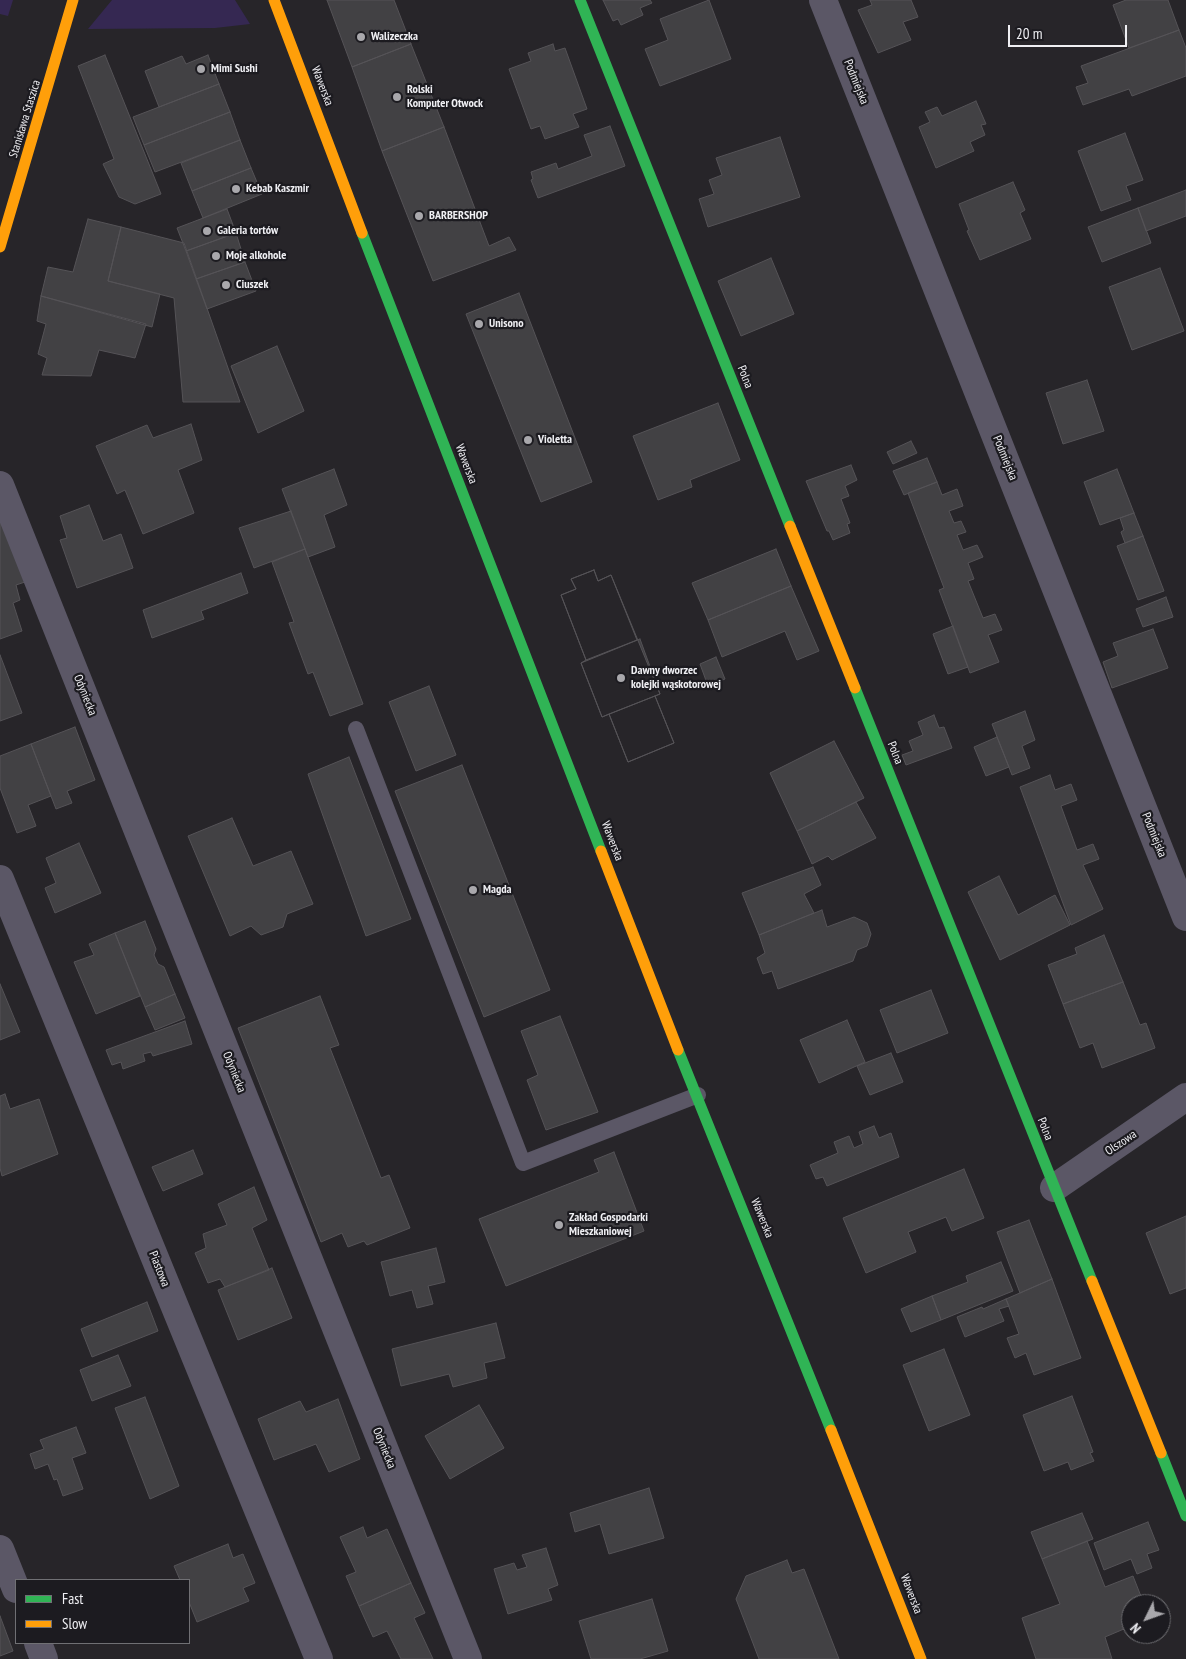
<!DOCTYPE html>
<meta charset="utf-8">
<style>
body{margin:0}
#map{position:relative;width:1186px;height:1659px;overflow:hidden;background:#272529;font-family:"PT Sans Narrow",sans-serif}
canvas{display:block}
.legend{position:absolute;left:15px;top:1579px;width:175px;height:65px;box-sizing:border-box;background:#1c1b20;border:1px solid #707074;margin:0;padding:6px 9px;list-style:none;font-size:15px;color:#efeff3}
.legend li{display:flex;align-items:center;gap:10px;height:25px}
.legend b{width:25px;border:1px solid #707074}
.north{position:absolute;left:1121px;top:1594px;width:50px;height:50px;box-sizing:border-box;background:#1c1b20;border:1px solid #707074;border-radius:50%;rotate:228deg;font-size:14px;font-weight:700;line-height:20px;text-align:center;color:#efeff3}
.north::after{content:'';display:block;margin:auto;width:18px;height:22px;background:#a9a8ac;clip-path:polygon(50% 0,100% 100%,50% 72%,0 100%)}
.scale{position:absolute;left:1008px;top:25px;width:119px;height:22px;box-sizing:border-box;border:2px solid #efeff3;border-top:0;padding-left:6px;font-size:15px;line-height:18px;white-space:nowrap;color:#efeff3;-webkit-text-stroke:4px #1c1b20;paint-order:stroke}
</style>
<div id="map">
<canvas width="1186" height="1659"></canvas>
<ul class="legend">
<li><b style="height:6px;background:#30b455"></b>Fast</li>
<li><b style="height:6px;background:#ff9f0a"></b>Slow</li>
</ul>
<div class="north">N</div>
<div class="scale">20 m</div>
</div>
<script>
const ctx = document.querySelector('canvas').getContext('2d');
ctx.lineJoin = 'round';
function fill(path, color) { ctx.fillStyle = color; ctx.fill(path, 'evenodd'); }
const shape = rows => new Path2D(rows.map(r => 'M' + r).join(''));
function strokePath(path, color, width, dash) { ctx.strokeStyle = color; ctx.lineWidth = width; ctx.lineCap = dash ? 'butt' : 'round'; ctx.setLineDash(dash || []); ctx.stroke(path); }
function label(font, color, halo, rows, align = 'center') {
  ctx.font = font + ' "PT Sans Narrow",sans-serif'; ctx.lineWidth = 4.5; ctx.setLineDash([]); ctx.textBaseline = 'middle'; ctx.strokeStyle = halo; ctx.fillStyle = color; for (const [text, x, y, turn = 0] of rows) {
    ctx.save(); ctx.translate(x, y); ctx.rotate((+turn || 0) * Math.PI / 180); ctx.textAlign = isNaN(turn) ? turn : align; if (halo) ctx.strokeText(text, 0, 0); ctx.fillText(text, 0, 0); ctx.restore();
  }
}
fill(shape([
 [0,0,13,0,8,16,0,14],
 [112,0,235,0,250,24,215,28,88,29]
]), '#352852');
const building = shape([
 [327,0,394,0,411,44,352,67,327,0],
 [603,0,650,0,652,3,640,8,643,15,621,25,618,19,613,21,603,0],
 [709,0,731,59,660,86,645,49,668,40,660,19,709,0],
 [870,0,911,0,918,17,903,22,911,40,878,53,858,10,872,5,870,0],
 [1126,0,1168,0,1179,30,1129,48,1113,5,1126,0],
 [1179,30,1186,48,1186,76,1132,96,1129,89,1083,105,1076,87,1088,83,1081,66,1179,30],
 [411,44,444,127,382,151,352,67,411,44],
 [553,44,555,51,565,48,587,109,573,114,579,127,545,139,540,126,531,129,509,69,531,61,528,53,553,44],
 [105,55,161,194,135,204,119,197,103,164,114,159,78,66,105,55],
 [208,55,219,84,159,107,145,71,182,56,186,64,208,55],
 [219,84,230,112,144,145,133,117,219,84],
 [976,101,986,124,981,125,985,135,970,142,974,151,936,168,919,127,930,122,925,112,937,107,942,116,976,101],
 [230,112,240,140,155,172,144,145,230,112],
 [610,126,625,166,538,198,531,180,533,179,531,172,556,163,558,169,592,156,584,135,610,126],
 [444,127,489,246,509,237,516,250,433,281,382,151,444,127],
 [1125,133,1143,180,1126,186,1131,200,1101,211,1078,151,1125,133],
 [780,137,800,197,708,227,699,199,714,194,709,180,722,175,716,158,780,137],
 [240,140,251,168,192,191,181,163,240,140],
 [251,168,262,194,203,218,192,191,251,168],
 [1013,182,1025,210,1020,213,1031,239,980,260,967,231,969,230,959,204,1013,182],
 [1186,190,1186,216,1146,231,1138,208,1186,190],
 [1138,208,1151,243,1102,262,1088,227,1138,208],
 [227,209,236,233,186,251,177,228,227,209],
 [88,219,121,227,108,281,160,294,152,327,41,296,48,267,73,272,88,219],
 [121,227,184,243,240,402,183,402,174,298,108,281,121,227],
 [236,233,245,262,196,279,186,251,236,233],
 [771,258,794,314,741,336,718,281,771,258],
 [245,262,256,291,207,309,196,279,245,262],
 [1160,268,1184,331,1132,350,1109,287,1160,268],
 [519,293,592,482,541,502,466,314,519,293],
 [41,296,146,324,135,358,99,350,91,376,42,375,47,358,38,354,46,324,37,321,41,296],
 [277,346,304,411,258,433,231,366,277,346],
 [1087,380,1104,431,1063,444,1046,393,1087,380],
 [718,403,740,460,690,480,692,487,658,500,633,436,718,403],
 [191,424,202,460,178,470,194,513,143,534,125,490,117,494,96,446,147,425,153,438,191,424],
 [911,441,917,453,893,464,887,452,911,441],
 [927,458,937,482,904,495,893,471,927,458],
 [851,465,857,480,845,486,849,496,841,499,850,523,847,524,850,533,833,540,829,531,827,531,806,481,851,465],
 [334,469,347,505,324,515,335,547,308,557,282,489,334,469],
 [1117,469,1134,513,1100,525,1084,482,1117,469],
 [937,482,942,495,957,489,963,506,949,511,954,523,961,521,966,532,957,535,963,550,977,545,983,557,968,563,974,579,968,581,983,618,995,614,1002,630,988,635,999,662,970,673,939,590,944,588,908,493,937,482],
 [0,503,25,582,16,585,20,600,13,603,22,631,0,639,0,503],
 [89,505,103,541,121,534,133,568,77,588,60,540,67,538,60,516,89,505],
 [291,511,305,549,254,568,239,528,291,511],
 [1134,513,1143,536,1125,543,1121,532,1124,530,1120,518,1134,513],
 [1143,536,1164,591,1138,600,1117,546,1143,536],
 [305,549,363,704,330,716,313,672,308,674,289,623,294,622,272,562,305,549],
 [776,549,791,586,708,620,692,583,776,549],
 [594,570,598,581,611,575,637,640,586,660,561,595,576,589,571,579,594,570],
 [594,570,598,581,611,575,660,694,655,696,674,743,628,762,609,714,602,717,581,663,586,660,561,595,576,589,571,579,594,570],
 [241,573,248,593,201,611,204,619,152,638,143,610,241,573],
 [791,586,819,651,797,660,785,631,722,657,708,620,791,586],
 [1166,597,1173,617,1143,627,1136,609,1166,597],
 [953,626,968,667,948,674,933,634,953,626],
 [1153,629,1168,668,1112,688,1103,662,1118,656,1113,643,1153,629],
 [640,639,660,694,602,717,581,663,640,639],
 [0,655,22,713,0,721,0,655],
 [716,657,725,679,708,686,700,664,716,657],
 [429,686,456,755,416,771,389,702,429,686],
 [655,696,674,743,628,762,609,714,655,696],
 [1025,711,1035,740,1022,746,1030,768,1012,775,992,724,1025,711],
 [934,715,939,728,944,727,952,748,906,765,902,755,913,751,909,741,923,735,918,722,934,715],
 [75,727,95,780,67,791,72,803,56,809,31,744,75,727],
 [997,737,1009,767,986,776,974,747,997,737],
 [834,741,864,798,797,831,770,773,834,741],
 [31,744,51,796,28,805,36,826,17,833,0,788,0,756,31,744],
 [349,757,411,919,366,936,308,774,349,757],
 [462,765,550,990,484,1017,395,791,462,765],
 [1050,775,1055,790,1071,784,1077,800,1061,806,1077,850,1093,844,1099,859,1083,865,1103,909,1071,925,1020,787,1050,775],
 [856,802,876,838,832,860,828,856,812,864,797,831,856,802],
 [232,818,253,866,291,851,313,904,287,914,283,927,261,935,251,926,230,936,188,836,232,818],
 [79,843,101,893,55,913,45,888,56,883,46,858,79,843],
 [813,867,821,885,804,894,814,913,759,935,742,893,813,867],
 [999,876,1018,915,1055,895,1070,925,1000,960,968,892,999,876],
 [822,910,827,927,854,917,867,923,871,934,867,946,857,950,853,961,778,989,772,971,763,974,757,958,765,953,759,935,822,910],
 [145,921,156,949,154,955,158,964,164,967,175,994,145,1007,115,933,145,921],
 [115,933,140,996,96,1014,74,962,94,955,89,944,115,933],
 [1104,935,1123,982,1063,1004,1048,965,1077,954,1075,948,1104,935],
 [1123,982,1140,1025,1146,1023,1155,1048,1102,1068,1093,1043,1080,1048,1063,1004,1123,982],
 [0,984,20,1032,0,1040,0,984],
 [931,990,948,1033,897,1053,880,1010,931,990],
 [175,994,185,1018,155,1030,145,1007,175,994],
 [320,996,339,1045,330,1048,381,1178,389,1175,410,1228,367,1245,364,1241,348,1247,342,1233,321,1242,238,1028,320,996],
 [560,1016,598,1112,546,1130,527,1080,538,1075,521,1031,560,1016],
 [847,1020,865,1062,819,1083,800,1040,847,1020],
 [185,1021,192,1044,153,1056,151,1052,143,1054,145,1061,123,1069,121,1062,112,1065,106,1050,185,1021],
 [891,1053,903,1082,870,1095,857,1066,891,1053],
 [5,1094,10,1109,39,1099,58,1154,2,1176,0,1168,0,1096,5,1094],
 [874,1126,879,1138,891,1133,899,1157,827,1186,823,1177,816,1179,810,1165,838,1153,834,1142,849,1136,854,1148,863,1144,859,1132,874,1126],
 [193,1150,203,1174,163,1191,152,1167,193,1150],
 [614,1152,644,1231,506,1286,479,1219,599,1172,594,1160,614,1152],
 [964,1169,984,1218,952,1231,946,1217,908,1232,916,1252,866,1273,843,1218,964,1169],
 [254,1187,267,1220,252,1228,269,1270,225,1287,220,1279,208,1283,195,1253,206,1248,203,1234,227,1225,218,1204,254,1187],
 [1186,1216,1186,1288,1170,1294,1146,1233,1186,1216],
 [1029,1220,1052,1279,1020,1293,997,1232,1029,1220],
 [436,1248,445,1282,428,1286,433,1304,417,1308,412,1290,390,1296,381,1262,436,1248],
 [1001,1262,1013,1291,941,1320,932,1296,968,1282,966,1276,1001,1262],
 [272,1268,292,1318,238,1340,218,1290,272,1268],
 [1052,1279,1081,1358,1034,1375,1026,1353,1015,1358,1007,1338,1019,1334,1006,1299,1052,1279],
 [932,1296,941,1320,911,1332,901,1309,932,1296],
 [1006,1299,1009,1306,999,1309,1004,1321,965,1337,957,1317,982,1307,983,1309,1006,1299],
 [147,1302,158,1331,92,1357,81,1329,147,1302],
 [496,1323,505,1358,484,1363,487,1378,453,1387,449,1374,401,1386,392,1349,496,1323],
 [944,1349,970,1415,929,1431,903,1365,944,1349],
 [118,1355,131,1386,92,1401,80,1370,118,1355],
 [1072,1396,1093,1452,1090,1453,1094,1461,1071,1470,1068,1462,1044,1471,1023,1415,1072,1396],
 [145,1397,179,1486,150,1499,115,1408,145,1397],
 [338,1399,360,1459,329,1472,316,1444,274,1460,258,1419,300,1401,306,1412,338,1399],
 [479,1405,504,1448,450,1479,425,1436,479,1405],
 [76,1427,86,1453,72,1458,83,1489,63,1496,57,1479,54,1480,48,1464,35,1469,30,1454,44,1449,40,1440,76,1427],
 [649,1488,664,1538,609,1554,600,1524,575,1532,570,1513,649,1488],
 [1082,1513,1093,1539,1042,1559,1031,1532,1082,1513],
 [1148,1522,1159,1550,1147,1554,1152,1568,1137,1574,1131,1559,1104,1570,1094,1543,1148,1522],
 [363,1527,367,1538,387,1529,411,1583,359,1606,346,1576,356,1572,340,1537,363,1527],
 [1087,1541,1105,1587,1133,1576,1144,1604,1131,1604,1131,1626,1105,1637,1112,1659,1036,1659,1022,1618,1060,1604,1042,1559,1087,1541],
 [228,1544,233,1558,243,1554,255,1583,243,1588,249,1601,197,1622,189,1602,189,1580,180,1580,174,1566,228,1544],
 [546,1548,558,1585,548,1589,552,1600,508,1614,494,1569,514,1563,517,1570,527,1567,522,1555,546,1548],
 [787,1560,792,1573,804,1569,839,1659,759,1659,736,1599,746,1576,787,1560],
 [411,1583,425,1613,414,1618,433,1659,401,1659,387,1631,373,1637,359,1606,411,1583],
 [652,1599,668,1651,640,1659,591,1659,579,1621,652,1599],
 [0,1616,13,1651,0,1656,0,1616]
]);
fill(building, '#424144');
strokePath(building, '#555357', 1);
strokePath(shape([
 [356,729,523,1163,698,1095]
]), '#5b5766', 16);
strokePath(shape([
 [823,0,1186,917],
 [0,485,468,1659],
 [0,879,319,1659],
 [1054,1188,1186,1097],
 [0,1549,16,1589],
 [38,1643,44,1659]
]), '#5b5766', 28);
strokePath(shape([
 [580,0,790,526],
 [362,233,601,851],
 [855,688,1092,1281],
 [678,1050,831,1430],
 [1161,1453,1186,1516]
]), '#30b455', 11);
strokePath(shape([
 [274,0,362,233],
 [0,247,73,0],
 [790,526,855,688],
 [601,851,678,1050],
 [1092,1281,1161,1453],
 [831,1430,921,1659]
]), '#ff9f0a', 11);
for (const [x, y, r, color] of [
 [361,37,5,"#a9a8ac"],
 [201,69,5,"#a9a8ac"],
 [397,97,5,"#a9a8ac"],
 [236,189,5,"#a9a8ac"],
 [419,216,5,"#a9a8ac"],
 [207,231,5,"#a9a8ac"],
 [216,256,5,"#a9a8ac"],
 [226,285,5,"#a9a8ac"],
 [479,324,5,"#a9a8ac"],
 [528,440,5,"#a9a8ac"],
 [621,678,5,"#a9a8ac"],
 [473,890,5,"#a9a8ac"],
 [559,1225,5,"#a9a8ac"]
]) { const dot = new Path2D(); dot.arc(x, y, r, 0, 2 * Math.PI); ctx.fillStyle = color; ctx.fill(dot); strokePath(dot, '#1c1b20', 2); }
label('bold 12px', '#efeff3', '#1c1b20', [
 ["Walizeczka",371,37],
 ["Mimi Sushi",211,69],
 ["Rolski",407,90],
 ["Komputer Otwock",407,104],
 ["Kebab Kaszmir",246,189],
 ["BARBERSHOP",429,216],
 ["Galeria tortów",217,231],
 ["Moje alkohole",226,256],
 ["Ciuszek",236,285],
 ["Unisono",489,324],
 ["Violetta",538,440],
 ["Dawny dworzec",631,671],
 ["kolejki wąskotorowej",631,685],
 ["Magda",483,890],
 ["Zakład Gospodarki",569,1218],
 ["Mieszkaniowej",569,1232]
], 'left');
label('12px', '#efeff3', '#1c1b20', [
 ["Podmiejska",856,82,68],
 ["Wawerska",322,86,69],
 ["Stanisława Staszica",25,119,-73],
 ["Polna",745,377,68],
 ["Podmiejska",1005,458,68],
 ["Wawerska",466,464,69],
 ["Odyniecka",85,695,68],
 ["Polna",895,753,68],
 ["Podmiejska",1154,835,68],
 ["Wawerska",612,841,69],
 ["Odyniecka",234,1072,68],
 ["Polna",1045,1129,68],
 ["Olszowa",1121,1143,-34],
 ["Wawerska",762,1218,68],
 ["Piastowa",159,1269,68],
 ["Odyniecka",384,1448,68],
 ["Wawerska",911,1594,69]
]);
</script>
